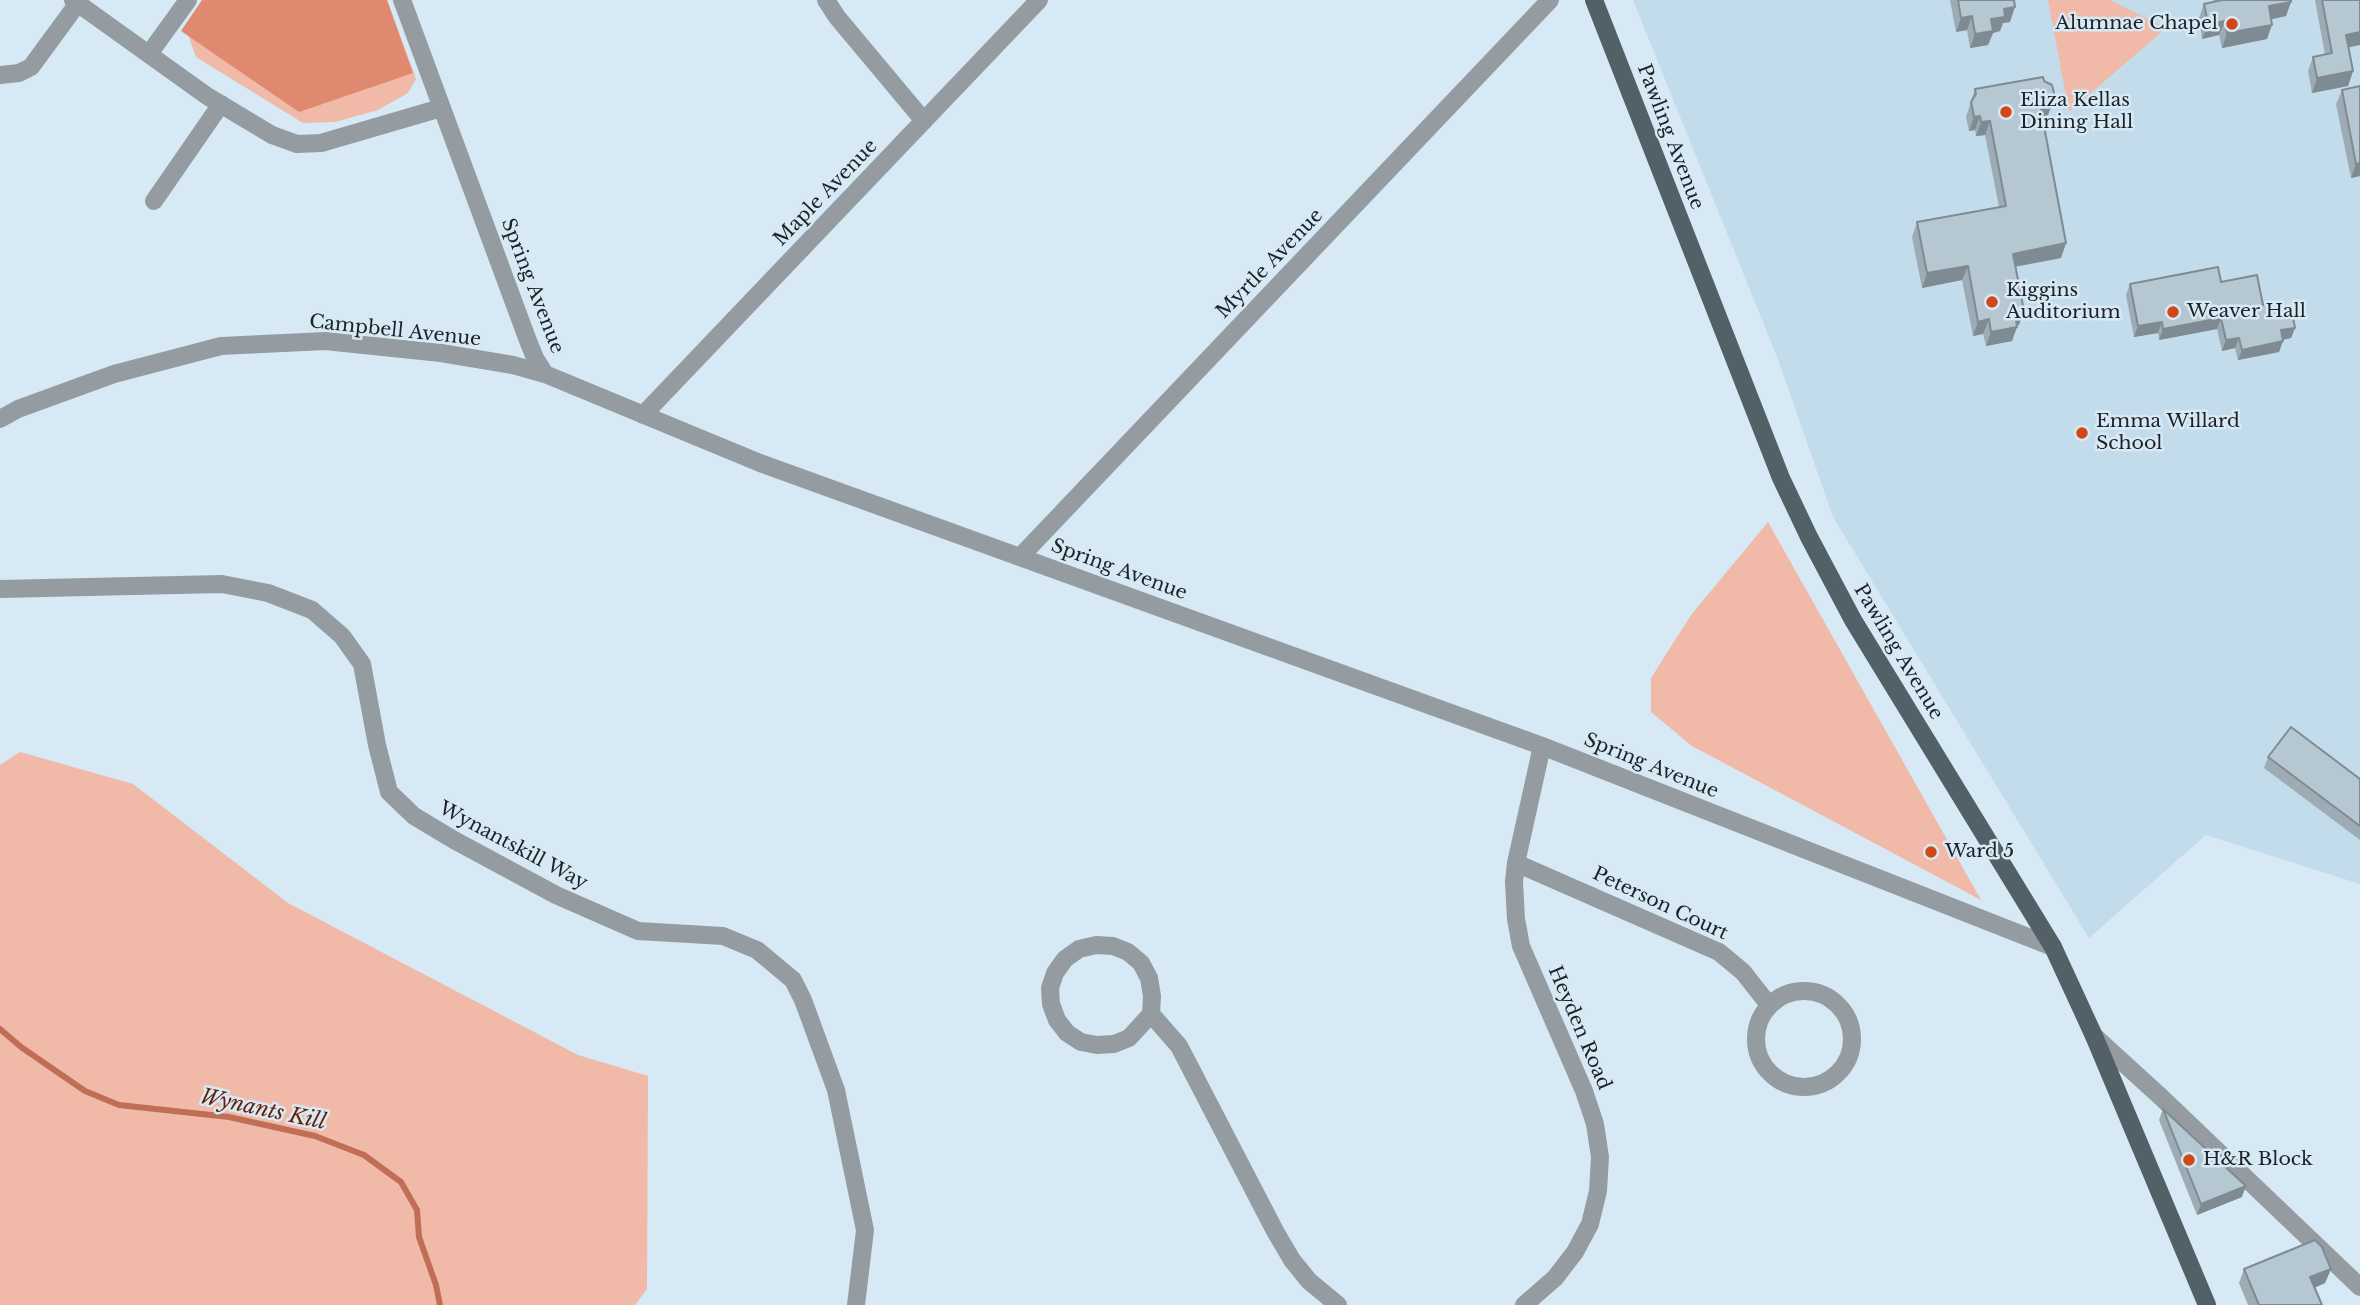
<!DOCTYPE html>
<style>
body{margin:0}
canvas{display:block;background:#d7e9f4}
</style>
<canvas width="2360" height="1305"></canvas>
<script>
const ctx = document.querySelector('canvas').getContext('2d');
ctx.lineJoin = 'round';
function fill(path, color) { ctx.fillStyle = color; ctx.fill(path, 'evenodd'); }
const shape = rows => new Path2D(rows.map(r => 'M' + r).join(''));
function strokePath(path, color, width, dash) { ctx.strokeStyle = color; ctx.lineWidth = width; ctx.lineCap = dash ? 'butt' : 'round'; ctx.setLineDash(dash || []); ctx.stroke(path); }
function label(font, color, halo, rows, align = 'center') {
  ctx.font = font + ' "Libre Baskerville",serif'; ctx.lineWidth = 5; ctx.setLineDash([]); ctx.textBaseline = 'middle'; ctx.strokeStyle = halo; ctx.fillStyle = color; for (const [text, x, y, turn = 0] of rows) {
    ctx.save(); ctx.translate(x, y); ctx.rotate((+turn || 0) * Math.PI / 180); ctx.textAlign = isNaN(turn) ? turn : align; if (halo) ctx.strokeText(text, 0, 0); ctx.fillText(text, 0, 0); ctx.restore();
  }
}
fill(shape([
 [1633,0,2360,0,2360,884,2206,835,2089,938,1833,517,1779,362]
]), '#c3dceb');
fill(shape([
 [387,0,416,79,408,93,378,110,335,122,303,123,196,57,187,32],
 [2048,0,2110,0,2166,28,2069,112],
 [1768,522,1981,900,1692,746,1651,712,1651,678,1691,615],
 [20,752,133,784,288,903,578,1055,648,1076,647,1289,635,1305,0,1305,0,765]
]), '#f0b9a8');
fill(shape([
 [202,0,387,0,413,73,299,112,181,31]
]), '#de8970');
strokePath(shape([
 [0,1029,21,1047,85,1091,119,1105,229,1117,315,1136,364,1155,401,1182,417,1210,419,1237,436,1285,440,1305]
]), '#c06f56', 6);
strokePath(shape([
 [73,0,207,96,272,135,297,144,321,143,441,108],
 [402,0,527,338,535,358,545,374],
 [826,0,837,17,924,121],
 [149,54,188,0],
 [0,75,19,73,31,67,78,3],
 [154,201,221,104],
 [643,415,1039,0],
 [0,419,18,409,114,374,221,346,325,341,441,353,513,365,545,374,760,463,1542,746,2053,947],
 [1020,557,1550,0],
 [0,589,222,584,268,593,312,610,342,636,362,664,377,745,389,792,414,816,454,840,556,895,638,931,723,936,757,950,793,980,803,1000,836,1090,865,1230,856,1305],
 [1516,863,1719,952,1743,972,1769,1005],
 [1096,945,1113,946,1128,952,1141,963,1149,978,1152,996,1151,1014,1129,1038,1114,1044,1097,1045,1081,1042,1067,1033,1057,1020,1051,1004,1050,988,1055,973,1065,959,1079,949,1096,945],
 '1756 1039a48 48 0 1 1 96 0a48 48 0 1 1-96 0Z',
 [1151,1014,1179,1046,1275,1231,1292,1260,1309,1281,1338,1305],
 [2094,1036,2162,1098,2360,1287],
 [1524,1305,1555,1278,1575,1252,1590,1224,1598,1191,1600,1157,1595,1124,1584,1091,1521,946,1516,919,1514,882,1516,863,1542,746]
]), '#959ca1', 18);
strokePath(shape([
 [1594,0,1781,478,1809,537,1853,620,2053,947,2094,1036,2207,1305]
]), '#526068', 18);
fill(shape([
 [1950,0,2014,0,2010,22,2003,23,2000,31,1993,33,1988,45,1970,48,1967,30,1956,32],
 [2214,0,2291,0,2286,16,2271,19,2267,39,2222,48,2219,35,2202,39,2199,18,2204,4,2214,2],
 [2315,0,2360,0,2348,47,2353,71,2348,86,2312,93,2308,71,2313,57,2325,55],
 [2044,81,2053,101,2048,115,2045,117,2043,123,2066,243,2061,258,2015,267,2019,325,2017,326,2012,341,1986,346,1983,334,1973,336,1962,280,1922,288,1912,237,1917,222,1999,207,1985,135,1976,136,1975,130,1969,131,1966,117,1975,89],
 [2342,90,2360,176,2351,178,2336,104],
 [2221,282,2279,315,2295,328,2291,338,2283,340,2279,352,2238,360,2235,348,2222,351,2217,329,2159,340,2158,333,2134,337,2126,295,2130,284],
 [2268,757,2360,779,2360,840,2264,768],
 [2163,1109,2242,1197,2197,1215,2159,1120],
 [2244,1269,2331,1269,2325,1283,2314,1288,2322,1305,2248,1305,2239,1283]
]), '#9cabb4');
fill(shape([
 [2291,2,2286,16,2264,21,2269,6],
 [2015,7,2010,22,2003,23,2000,31,1993,33,1988,45,1970,48,1975,34,2004,9],
 [1972,16,1967,30,1956,32,1961,18],
 [2225,21,2219,35,2202,39,2208,24],
 [2272,25,2267,39,2222,48,2227,33],
 [2360,32,2360,45,2341,49,2346,35],
 [2353,71,2348,86,2312,93,2317,78],
 [2053,101,2048,115,2045,117,2043,123,2041,110],
 [1980,116,1975,130,1969,131,1974,117],
 [1990,121,1985,135,1976,136,1981,122],
 [2360,163,2360,176,2351,178,2356,164],
 [2066,243,2061,258,2007,268,2013,254],
 [1968,266,1962,280,1922,288,1927,273],
 [2024,311,2019,325,2009,327,2015,313],
 [2221,318,2217,329,2159,340,2163,329],
 [1989,319,1983,334,1973,336,1978,322],
 [2162,322,2158,333,2134,337,2138,326],
 [2017,327,2012,341,1986,346,1991,332],
 [2295,328,2291,338,2277,341,2281,330],
 [2239,338,2235,348,2222,351,2226,340],
 [2283,341,2279,352,2238,360,2242,350],
 [2246,1186,2242,1197,2197,1215,2201,1204],
 [2331,1269,2325,1283,2305,1292,2310,1277]
]), '#7f8b92');
const building = shape([
 [1958,0,2014,0,2015,7,2004,9,2005,17,1991,19,1993,31,1975,34,1972,16,1961,18,1958,0],
 [2222,0,2291,0,2291,2,2269,6,2272,25,2227,33,2225,21,2208,24,2204,4,2222,0],
 [2322,0,2360,0,2360,32,2346,35,2353,71,2317,78,2313,57,2332,53,2322,0],
 [2043,77,2044,81,2052,85,2054,93,2053,101,2048,105,2049,108,2041,110,2066,243,2013,254,2024,311,2015,313,2017,327,1991,332,1989,319,1978,322,1968,266,1927,273,1917,222,2006,206,1990,121,1981,122,1980,116,1974,117,1971,102,1976,94,1975,89,2043,77],
 [2360,86,2360,163,2356,164,2342,90,2360,86],
 [2218,267,2221,282,2257,275,2263,305,2277,302,2279,315,2292,312,2295,328,2281,330,2283,341,2242,350,2239,338,2226,340,2221,318,2163,329,2162,322,2138,326,2130,284,2218,267],
 [2291,727,2360,779,2360,826,2268,757,2291,727],
 [2163,1109,2221,1163,2246,1186,2201,1204,2163,1109],
 [2315,1240,2322,1247,2331,1269,2310,1277,2322,1305,2259,1305,2244,1269,2315,1240]
]);
fill(building, '#b5c7d1');
strokePath(building, '#7f8b92', 2);
for (const [x, y, r, color] of [
 [2232,24,7,"#d04818"],
 [2006,112,7,"#d04818"],
 [1992,302,7,"#d04818"],
 [2173,312,7,"#d04818"],
 [2082,433,7,"#d04818"],
 [1931,852,7,"#d04818"],
 [2189,1160,7,"#d04818"]
]) { const dot = new Path2D(); dot.arc(x, y, r, 0, 2 * Math.PI); ctx.fillStyle = color; ctx.fill(dot); strokePath(dot, '#d7e9f4', 2.5); }
label('19px', '#1c2226', '#d7e9f4', [
 ["Alumnae Chapel",2218,24,"right"],
 ["Eliza Kellas",2020,101],
 ["Dining Hall",2020,123],
 ["Kiggins",2006,291],
 ["Auditorium",2006,313],
 ["Weaver Hall",2187,312],
 ["Emma Willard",2096,422],
 ["School",2096,444],
 ["Ward 5",1945,852],
 ["H&R Block",2203,1160]
], 'left');
label('19px', '#1c2226', '#d7e9f4', [
 ["Pawling Avenue",1670,137,69],
 ["Maple Avenue",826,193,-46],
 ["Myrtle Avenue",1270,264,-46],
 ["Spring Avenue",532,286,69],
 ["Campbell Avenue",395,331,6],
 ["Spring Avenue",1119,570,20],
 ["Pawling Avenue",1898,652,59],
 ["Spring Avenue",1651,766,22],
 ["Wynantskill Way",513,846,28],
 ["Peterson Court",1660,904,25],
 ["Heyden Road",1579,1028,67]
]);
label('italic 21px', '#6a1f05', '#d7e9f4', [
 ["Wynants Kill",263,1110,12]
]);
</script>
